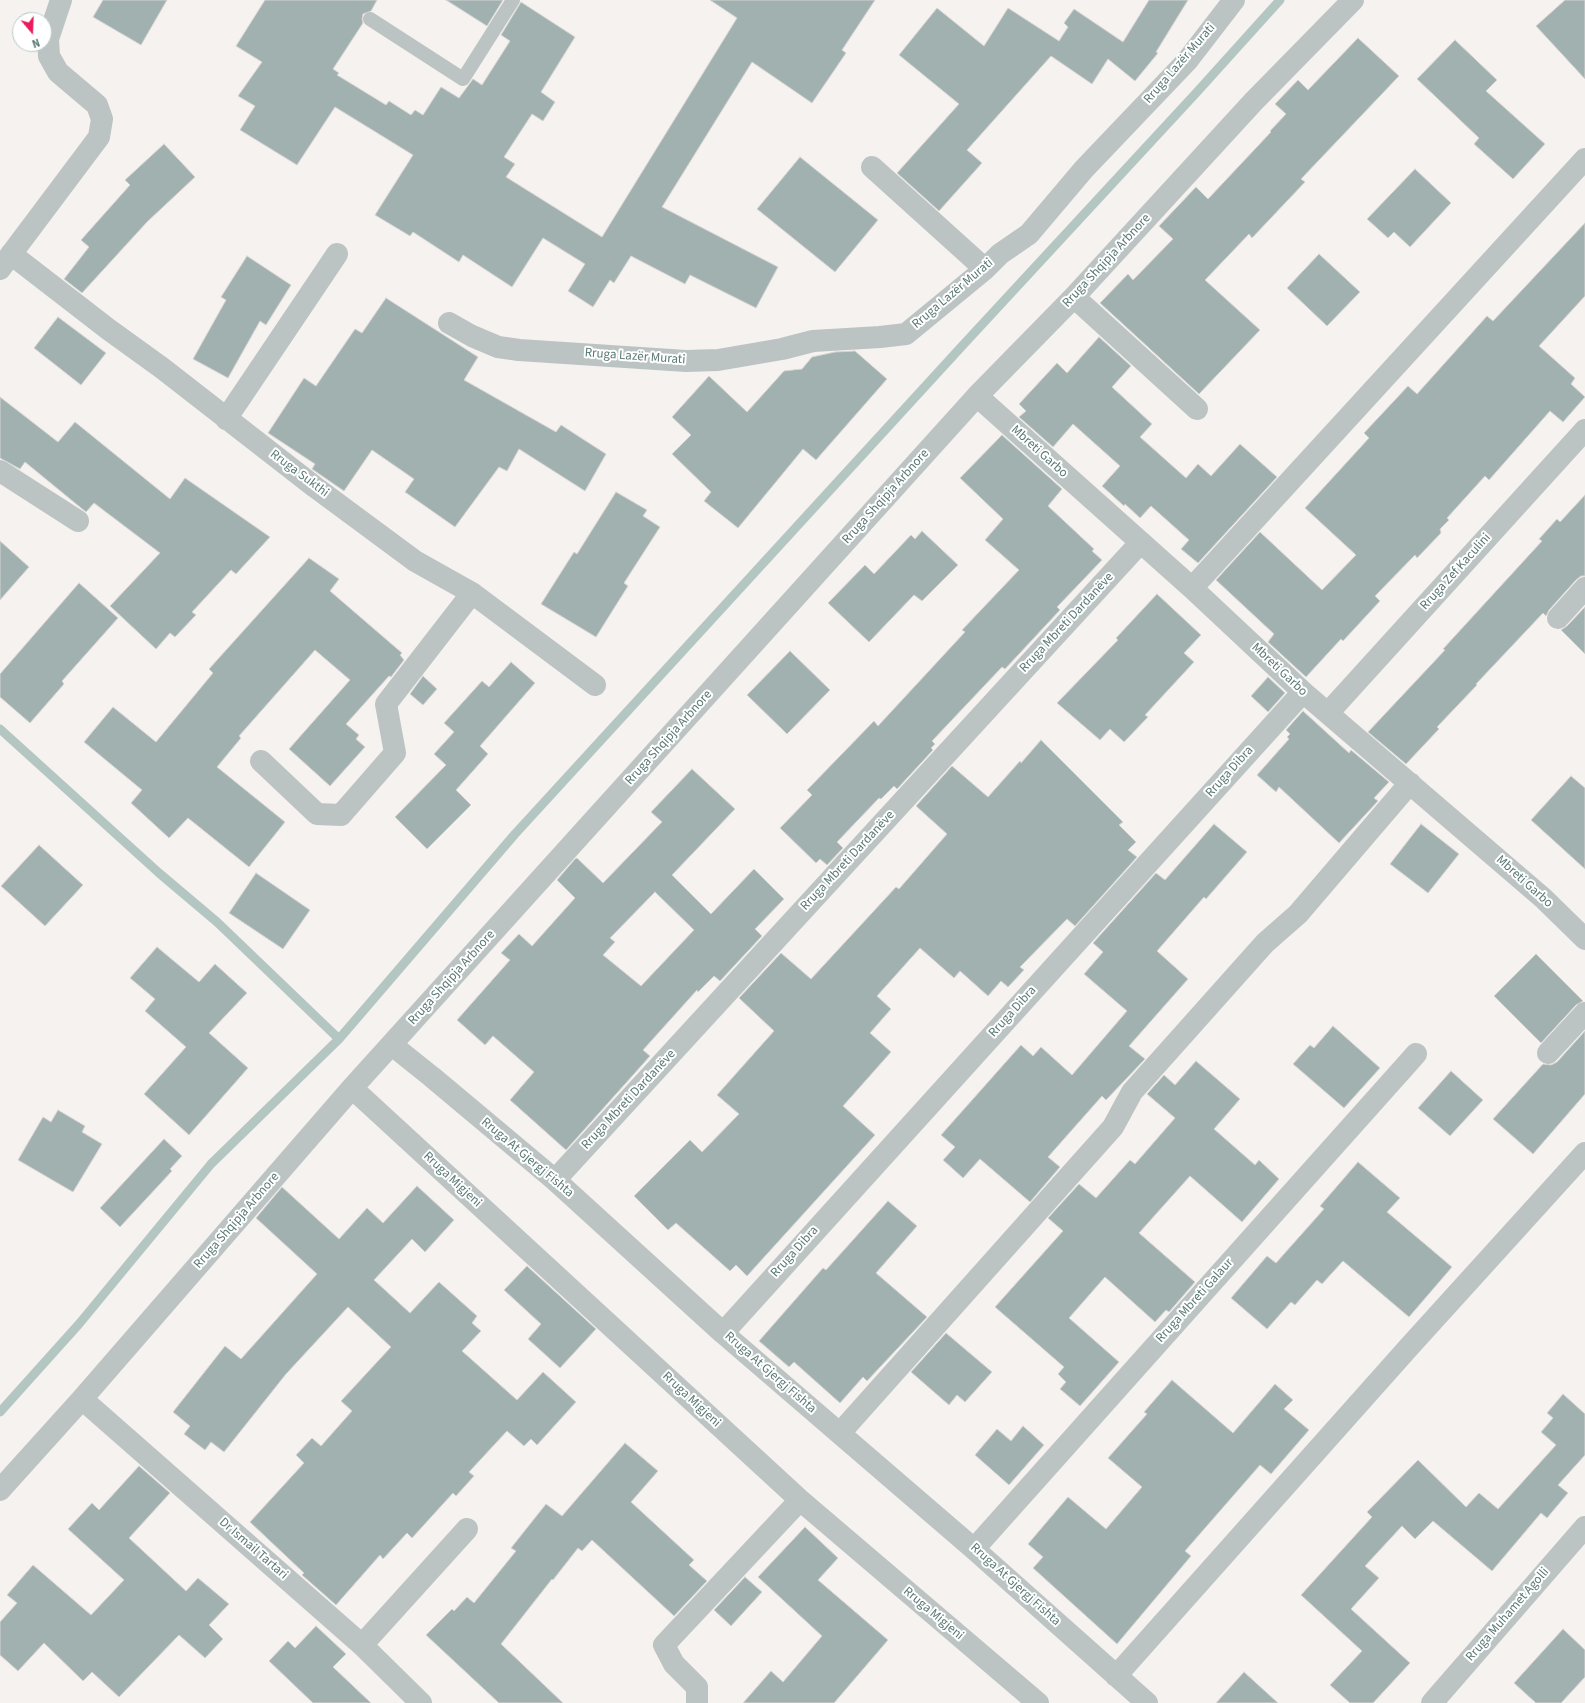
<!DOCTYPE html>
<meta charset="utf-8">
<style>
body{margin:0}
#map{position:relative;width:1585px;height:1703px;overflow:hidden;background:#f5f2f0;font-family:"Source Sans 3",sans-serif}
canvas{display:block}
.north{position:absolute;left:12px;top:12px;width:40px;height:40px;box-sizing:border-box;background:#fff;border:1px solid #bdc9c8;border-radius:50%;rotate:161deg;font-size:11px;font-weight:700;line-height:16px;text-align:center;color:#5a7875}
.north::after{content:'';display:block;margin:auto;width:14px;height:18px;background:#eb1a5d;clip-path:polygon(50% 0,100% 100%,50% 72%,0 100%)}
</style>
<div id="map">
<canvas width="1585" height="1703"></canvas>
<div class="north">N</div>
</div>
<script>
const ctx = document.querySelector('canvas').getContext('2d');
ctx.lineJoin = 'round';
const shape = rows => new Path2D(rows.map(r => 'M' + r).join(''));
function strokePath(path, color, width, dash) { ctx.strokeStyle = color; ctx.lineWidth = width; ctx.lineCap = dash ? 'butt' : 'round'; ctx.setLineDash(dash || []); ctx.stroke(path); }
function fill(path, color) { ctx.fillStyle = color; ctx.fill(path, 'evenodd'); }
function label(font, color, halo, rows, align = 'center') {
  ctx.font = font + ' "Source Sans 3",sans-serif'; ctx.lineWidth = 4; ctx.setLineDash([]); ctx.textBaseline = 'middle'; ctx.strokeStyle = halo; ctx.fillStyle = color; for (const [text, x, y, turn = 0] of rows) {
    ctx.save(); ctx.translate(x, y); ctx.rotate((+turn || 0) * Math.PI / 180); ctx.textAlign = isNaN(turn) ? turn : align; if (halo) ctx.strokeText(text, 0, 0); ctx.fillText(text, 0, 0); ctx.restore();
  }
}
strokePath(shape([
 [0,729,159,873,217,922,339,1039],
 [0,1412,79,1324,211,1164,339,1039,515,834,963,345,1197,92,1280,0]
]), '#b3c6c1', 9);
const building = shape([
 [103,0,167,0,141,45,93,17,103,0],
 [265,0,377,0,371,11,363,14,362,19,363,23,333,69,339,73,337,75,386,105,389,101,411,115,415,110,423,115,441,87,459,98,473,79,482,85,510,41,501,35,521,2,575,37,541,92,555,102,543,121,532,114,504,157,515,164,506,177,602,237,737,18,710,0,875,0,842,50,846,53,812,103,752,62,662,207,778,267,756,308,690,275,685,284,631,256,614,283,610,280,593,307,568,291,585,264,543,238,512,287,463,255,459,262,413,232,410,236,375,215,413,155,335,107,297,165,240,130,255,106,238,96,262,62,236,46,265,0],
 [446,0,503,0,487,26,446,0],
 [1149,0,1188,0,1156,52,1158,53,1135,81,1108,59,1092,84,1051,56,967,150,982,163,939,211,897,173,959,104,899,55,937,8,984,46,1008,8,1059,41,1068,27,1064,23,1074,9,1123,42,1149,0],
 [1565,0,1585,0,1585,79,1536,26,1565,0],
 [1358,38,1399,76,1301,179,1305,182,1252,238,1249,234,1205,280,1260,330,1199,394,1100,303,1128,274,1133,280,1173,239,1159,226,1196,187,1208,199,1271,132,1270,131,1286,114,1275,104,1298,80,1308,90,1358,38],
 [1455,40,1497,80,1486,91,1545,144,1513,179,1474,144,1479,138,1417,79,1455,40],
 [164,144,195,177,147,222,82,293,64,279,89,247,81,240,130,185,125,180,164,144],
 [800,157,878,220,835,272,757,209,800,157],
 [1415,169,1451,203,1410,247,1394,232,1388,238,1367,219,1415,169],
 [1585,223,1585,296,1539,346,1575,378,1571,384,1585,397,1563,422,1550,411,1489,480,1485,476,1447,518,1449,520,1440,529,1441,533,1417,558,1415,555,1375,596,1380,601,1343,641,1341,639,1306,677,1268,642,1274,634,1216,580,1260,532,1322,590,1356,555,1305,508,1369,438,1364,433,1408,386,1417,394,1487,316,1493,321,1585,223],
 [1319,254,1360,292,1327,326,1287,288,1319,254],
 [247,256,291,285,266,325,260,321,228,378,193,359,226,300,221,297,247,256],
 [386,298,478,357,464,380,556,432,561,425,606,454,585,491,519,449,507,471,499,467,455,527,405,492,414,479,372,450,344,491,312,469,315,464,268,433,304,378,316,386,355,329,362,333,386,298],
 [58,317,106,353,81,385,34,348,58,317],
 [1099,337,1131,366,1112,387,1152,424,1140,437,1186,478,1198,464,1211,476,1240,444,1277,477,1198,563,1181,549,1189,540,1151,506,1140,518,1125,504,1124,506,1102,486,1120,466,1073,424,1053,447,1019,417,1026,411,1019,404,1057,363,1067,373,1099,337],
 [855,351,887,379,816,460,803,449,738,528,704,501,711,492,672,454,691,435,672,417,709,376,747,412,784,371,802,369,812,357,835,352,855,351],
 [0,397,58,442,75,422,170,499,185,478,270,537,236,574,231,570,192,612,196,615,175,637,170,633,156,649,110,606,160,553,94,503,86,512,25,462,20,469,0,458,0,397],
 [1002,435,1062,489,1048,506,1094,549,1092,551,1102,560,1057,607,1060,610,1005,669,1002,667,932,741,935,744,931,748,933,750,897,789,894,786,881,799,879,798,837,842,843,848,827,865,820,859,816,863,780,828,812,795,807,790,874,721,878,726,965,632,962,630,1019,570,985,540,1003,519,960,478,1002,435],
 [616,492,647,510,643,516,660,527,624,583,628,586,596,637,541,604,574,552,577,554,616,492],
 [1585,495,1585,576,1581,576,1576,580,1549,610,1546,616,1543,613,1476,684,1477,685,1437,727,1439,729,1406,764,1368,732,1445,650,1443,649,1542,541,1539,539,1557,519,1560,522,1585,495],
 [922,531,958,565,922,601,914,595,869,642,828,603,865,565,874,574,911,535,915,539,922,531],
 [0,541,29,567,0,600,0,541],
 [309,558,339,579,330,591,402,653,400,655,404,660,391,677,389,676,346,724,359,735,356,739,365,747,330,786,289,749,350,680,315,650,239,736,241,738,217,767,285,822,249,867,188,818,169,838,131,803,142,790,84,742,113,707,156,742,213,673,209,669,309,558],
 [79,583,118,618,62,681,64,684,30,723,0,697,0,674,79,583],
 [1157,594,1201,635,1184,653,1194,662,1145,715,1148,717,1124,742,1110,729,1100,740,1057,703,1118,640,1116,638,1157,594],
 [1585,607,1585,654,1561,630,1567,626,1585,607],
 [790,651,830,690,787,734,747,695,790,651],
 [511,662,535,683,480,746,488,754,456,790,471,805,427,849,395,817,446,765,434,754,454,732,444,723,482,681,489,687,511,662],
 [423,676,437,689,423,705,410,694,423,676],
 [1268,677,1285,693,1268,712,1251,696,1268,677],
 [1303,711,1349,753,1351,750,1389,782,1374,798,1378,801,1339,843,1279,787,1276,792,1257,775,1289,739,1287,737,1290,734,1286,730,1303,711],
 [1041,740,1123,822,1119,825,1136,842,1128,850,1137,857,1075,926,1067,919,1020,967,1024,970,1008,987,1001,981,988,996,960,971,954,978,920,948,877,996,891,1009,870,1033,891,1052,843,1106,875,1135,747,1276,736,1265,730,1271,676,1223,668,1230,634,1196,690,1140,702,1152,739,1114,717,1095,774,1031,739,998,781,953,811,979,896,887,899,889,947,834,916,806,952,766,988,797,1020,761,1021,763,1041,740],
 [692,769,735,809,672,875,711,914,754,869,784,899,755,929,762,936,720,981,714,976,698,992,697,990,643,1050,650,1056,566,1150,510,1100,534,1072,493,1036,485,1045,457,1020,510,960,501,953,519,934,532,946,575,898,557,880,575,859,577,858,603,883,662,822,651,812,692,769],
 [655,892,694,930,641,986,603,955,615,942,610,938,655,892],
 [1571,776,1585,788,1585,869,1531,820,1571,776],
 [1214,824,1247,852,1206,899,1204,897,1157,951,1188,979,1129,1046,1145,1059,1106,1100,1102,1096,1048,1157,1060,1167,1030,1202,980,1159,963,1178,943,1160,955,1147,941,1135,1021,1045,1033,1056,1041,1047,1072,1075,1127,1011,1084,974,1103,952,1093,943,1156,873,1165,880,1214,824],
 [1421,824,1459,854,1428,893,1390,864,1421,824],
 [39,845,83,885,45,926,1,886,39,845],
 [256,873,310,910,283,949,229,913,256,873],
 [157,947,199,982,215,964,247,993,209,1033,248,1068,189,1135,144,1094,186,1047,145,1011,155,999,130,978,157,947],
 [1536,954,1583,1001,1576,1005,1541,1043,1494,996,1536,954],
 [1333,1026,1380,1068,1344,1108,1293,1064,1310,1045,1314,1048,1333,1026],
 [1585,1031,1585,1094,1533,1154,1493,1119,1543,1064,1551,1065,1557,1062,1585,1031],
 [1196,1061,1240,1099,1214,1129,1255,1165,1259,1160,1279,1179,1242,1222,1190,1176,1139,1233,1195,1282,1169,1312,1166,1310,1155,1322,1105,1277,1069,1318,1119,1362,1080,1406,1060,1389,1066,1382,1058,1374,1064,1367,995,1307,1063,1231,1048,1218,1079,1184,1096,1198,1130,1160,1135,1164,1175,1118,1147,1094,1164,1075,1175,1085,1196,1061],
 [1451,1071,1483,1100,1450,1136,1418,1108,1451,1071],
 [58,1110,85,1126,82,1132,102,1144,73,1192,18,1160,43,1117,51,1122,58,1110],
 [164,1139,182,1156,170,1169,172,1171,120,1227,100,1208,164,1139],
 [1358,1162,1400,1198,1387,1212,1452,1267,1409,1317,1343,1261,1322,1284,1317,1280,1295,1305,1291,1302,1267,1329,1231,1298,1267,1256,1276,1263,1324,1209,1320,1206,1358,1162],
 [417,1186,454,1220,425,1252,412,1239,374,1280,410,1313,439,1282,477,1316,472,1323,481,1331,462,1351,517,1400,543,1372,576,1402,537,1445,531,1439,524,1446,507,1431,469,1472,474,1476,456,1496,453,1493,412,1538,407,1533,383,1559,380,1555,336,1605,302,1575,304,1573,250,1522,304,1463,296,1455,312,1438,321,1446,352,1411,341,1401,391,1347,348,1307,286,1374,224,1452,211,1442,205,1450,184,1434,190,1426,173,1412,225,1346,241,1359,317,1274,256,1218,282,1187,339,1239,367,1208,383,1223,417,1186],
 [888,1201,917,1226,876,1273,927,1317,867,1381,863,1377,840,1403,794,1362,789,1367,759,1341,823,1268,826,1270,888,1201],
 [527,1266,596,1329,560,1368,528,1339,541,1324,504,1290,527,1266],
 [946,1333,992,1372,965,1402,957,1395,949,1405,911,1372,946,1333],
 [1172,1380,1233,1433,1275,1384,1293,1400,1284,1409,1309,1430,1271,1474,1260,1465,1185,1551,1191,1556,1117,1644,1033,1568,1043,1557,1028,1544,1068,1497,1106,1529,1142,1487,1108,1458,1147,1414,1144,1412,1172,1380],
 [1563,1394,1585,1414,1585,1455,1558,1485,1568,1493,1547,1518,1541,1513,1492,1571,1433,1521,1415,1539,1402,1526,1365,1566,1379,1578,1351,1609,1410,1663,1373,1703,1350,1703,1330,1685,1362,1651,1301,1595,1372,1517,1367,1512,1418,1460,1466,1507,1479,1493,1498,1509,1556,1445,1541,1432,1553,1418,1547,1413,1563,1394],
 [1023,1426,1044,1445,1009,1485,975,1455,997,1429,1011,1441,1023,1426],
 [625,1443,658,1471,631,1502,694,1560,689,1565,707,1581,674,1616,592,1540,582,1551,578,1548,553,1580,552,1579,501,1644,563,1703,499,1703,426,1635,452,1609,454,1611,467,1597,474,1603,516,1551,511,1548,546,1504,562,1516,625,1443],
 [139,1466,170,1493,129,1538,186,1591,198,1578,229,1604,209,1625,223,1639,205,1658,179,1635,119,1697,92,1672,83,1681,44,1643,18,1671,0,1655,0,1622,17,1603,7,1595,33,1565,91,1615,124,1580,68,1529,92,1503,99,1510,139,1466],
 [805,1527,838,1558,818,1580,888,1640,834,1703,743,1703,771,1671,783,1682,822,1636,758,1577,805,1527],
 [745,1577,762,1592,731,1626,714,1610,745,1577],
 [316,1626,346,1654,333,1667,371,1703,313,1703,269,1661,288,1641,295,1648,316,1626],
 [1563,1629,1585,1650,1585,1677,1561,1703,1536,1703,1514,1683,1563,1629],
 [1244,1672,1278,1703,1216,1703,1244,1672]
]);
fill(building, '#a1b1b0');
strokePath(building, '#d6d4d3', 1);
strokePath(shape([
 [370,19,463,79,513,0]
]), '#bbc4c3', 14);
strokePath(shape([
 [872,167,985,269],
 [11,254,108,329,162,368,315,487,415,561,472,593,595,685],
 [0,269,99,137,102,119,97,105,58,72,49,56,48,39,61,0],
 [1074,297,1197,409],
 [449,323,472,336,498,347,519,350,686,361,718,360,782,349,813,341,880,337,906,334,985,269,1000,254,1029,234,1084,169,1187,61,1234,0],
 [977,396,1192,588,1303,692,1543,898,1585,939],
 [226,419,337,254],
 [0,471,78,521],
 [1192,588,1585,159],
 [1558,618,1585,588],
 [1328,713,1585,430],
 [261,761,317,814,341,815,395,753,386,704,472,593],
 [392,1045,432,1077,555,1180,723,1333,974,1549,1147,1703],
 [1548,1053,1585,1013],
 [352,1088,800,1500,1038,1703],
 [555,1180,1141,542],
 [723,1333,1303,692],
 [82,1399,362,1645,421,1703],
 [840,1433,1113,1127,1132,1092,1265,943,1298,914,1410,783],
 [0,1490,82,1399,352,1088,977,396,1074,297,1254,101,1353,0],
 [974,1549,1416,1054],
 [362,1645,467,1529],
 [1116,1676,1409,1347,1585,1153],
 [697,1703,697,1687,674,1664,664,1645,800,1500],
 [1432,1703,1585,1527]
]), '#bbc4c3', 22);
label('13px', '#5a7875', '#fff', [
 ["Rruga Lazër Murati",1180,64,-49],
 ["Rruga Shqipja Arbnore",1107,261,-47],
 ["Rruga Lazër Murati",953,294,-40],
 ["Rruga Lazër Murati",635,357,4],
 ["Mbreti Garbo",1039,452,42],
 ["Rruga Sukthi",299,474,37],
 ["Rruga Shqipja Arbnore",886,497,-48],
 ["Rruga Zef Kaculini",1456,572,-48],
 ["Rruga Mbreti Dardanëve",1067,623,-47],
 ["Mbreti Garbo",1279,670,43],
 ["Rruga Shqipja Arbnore",669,738,-48],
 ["Rruga Dibra",1230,772,-48],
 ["Rruga Mbreti Dardanëve",848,861,-47],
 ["Mbreti Garbo",1524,882,42],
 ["Rruga Shqipja Arbnore",452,978,-48],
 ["Rruga Dibra",1013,1012,-48],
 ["Rruga Mbreti Dardanëve",629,1100,-47],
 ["Rruga At Gjergj Fishta",527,1158,40],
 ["Rruga Migjeni",452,1180,43],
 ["Rruga Shqipja Arbnore",237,1221,-49],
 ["Rruga Dibra",795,1252,-48],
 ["Rruga Mbreti Galaur",1195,1301,-48],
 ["Rruga At Gjergj Fishta",770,1373,41],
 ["Rruga Migjeni",691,1400,43],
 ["Dr Ismail Tartari",253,1549,41],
 ["Rruga At Gjergj Fishta",1015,1585,42],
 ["Rruga Migjeni",933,1614,40],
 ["Rruga Muhamet Agolli",1508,1615,-49]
]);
</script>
